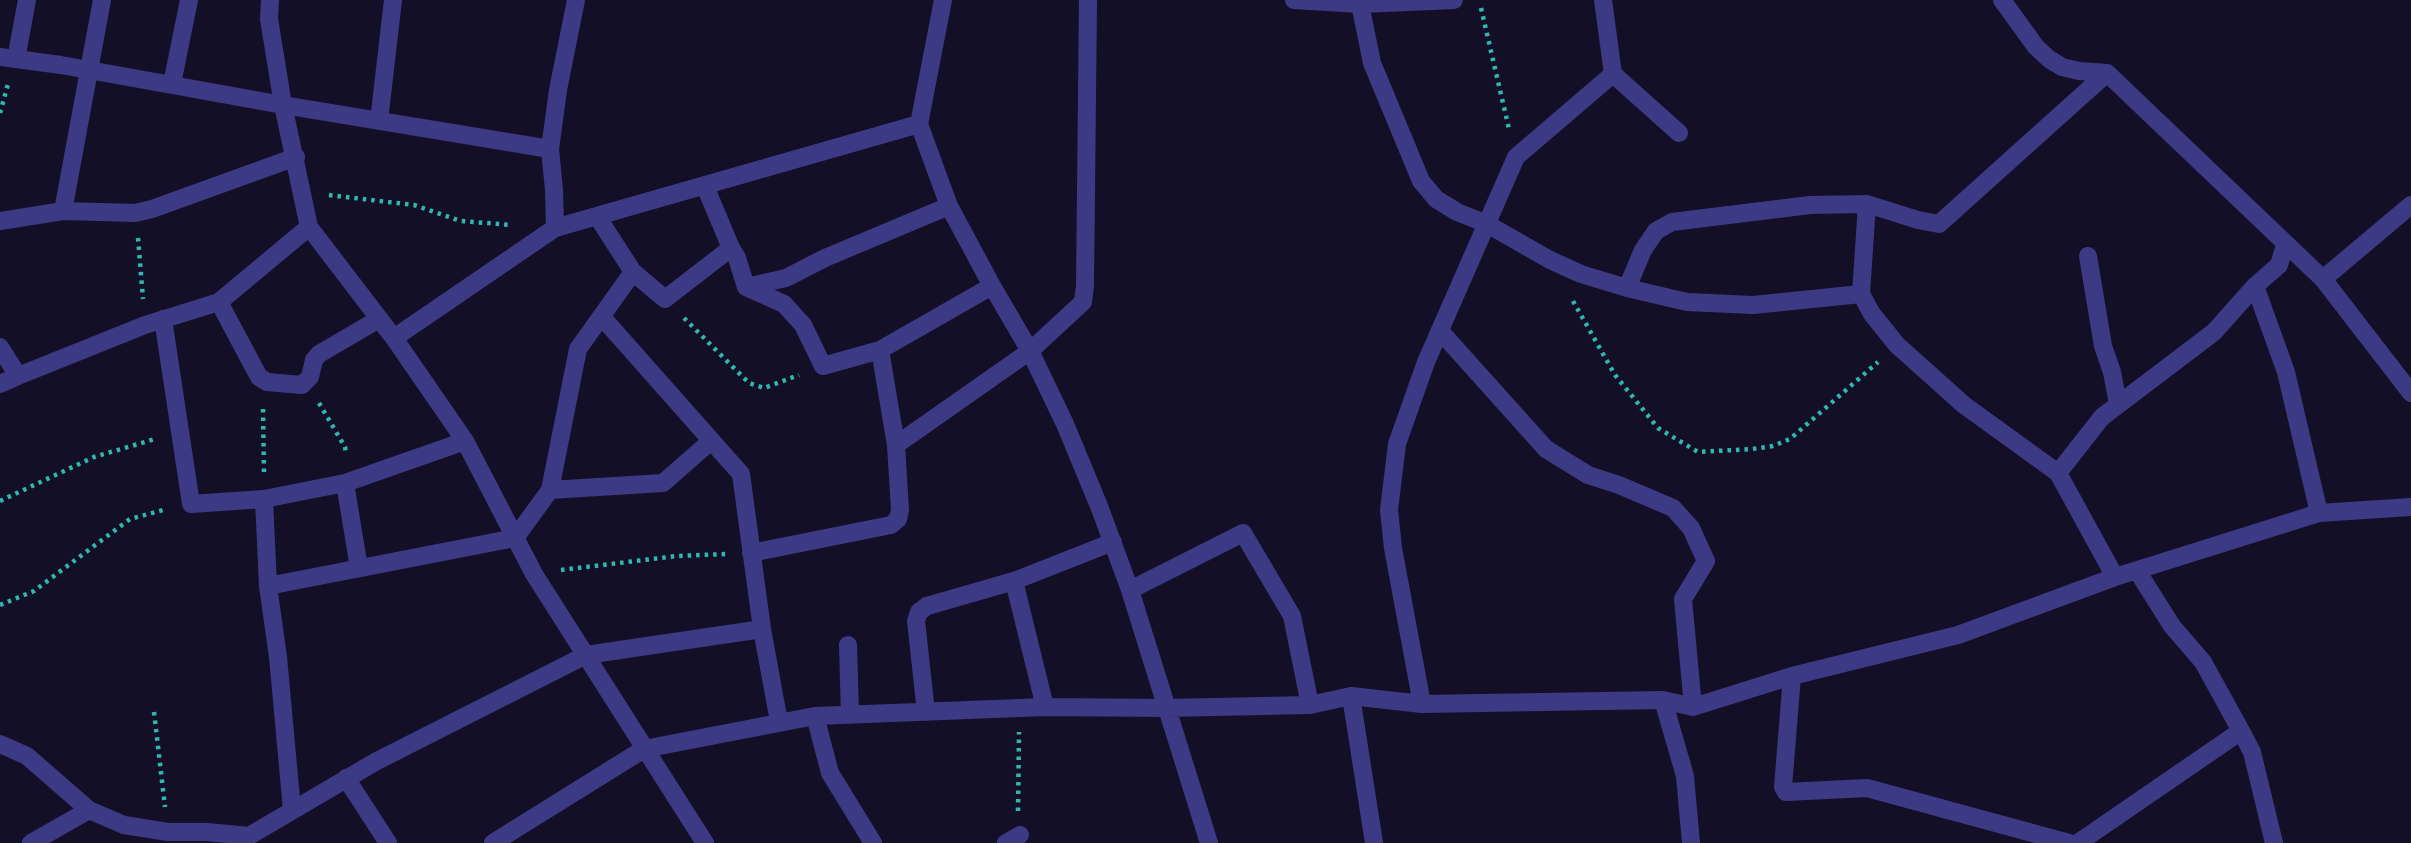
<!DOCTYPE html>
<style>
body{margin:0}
canvas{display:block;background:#130f26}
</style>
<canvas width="2411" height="843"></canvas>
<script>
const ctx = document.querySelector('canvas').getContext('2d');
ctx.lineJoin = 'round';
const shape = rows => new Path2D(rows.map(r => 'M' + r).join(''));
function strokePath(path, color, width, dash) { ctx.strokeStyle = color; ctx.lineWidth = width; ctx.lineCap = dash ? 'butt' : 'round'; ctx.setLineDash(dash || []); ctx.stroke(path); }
strokePath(shape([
 [1481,8,1509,129],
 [0,113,8,84],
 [329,195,414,205,461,221,512,225],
 [138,238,143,299],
 [1573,301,1615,375,1658,428,1698,452,1752,449,1773,446,1790,439,1878,362],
 [684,318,749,383,764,388,799,375],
 [319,403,345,447,346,454],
 [263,409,264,473],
 [0,501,94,457,155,439],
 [561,570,677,556,726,554],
 [0,605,34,591,130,519,167,509],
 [154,712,165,807],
 [1018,811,1019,732]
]), '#2fb8b0', 4.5, [3.5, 5]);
strokePath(shape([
 [270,0,269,19,283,105,309,227,394,338,465,441,534,574,705,843],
 [943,0,919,124,949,206,992,286,1030,351,1065,424,1099,506,1130,590,1209,843],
 [1294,0,1360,4,1454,0],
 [2002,0,2036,47,2049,59,2062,67,2079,71,2107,73,2323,279,2411,393],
 [1360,4,1372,63,1421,181,1436,199,1457,212,1487,224,1550,260,1581,274,1627,288,1687,302,1753,305,1861,294],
 [0,57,61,65,283,105,550,149],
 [16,59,27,0],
 [1613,74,1679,133],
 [172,84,189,0],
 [379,121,393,0],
 [705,186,731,248,737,258,746,287,784,304,803,325,823,366,880,350,992,286],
 [1867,204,1861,294,1872,314,1897,345,1964,405,2058,473,2115,577],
 [63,211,102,0],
 [597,216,633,272,665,299,731,248],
 [0,221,63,211,135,213,152,209,296,157],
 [555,228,554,190,550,149,558,90,576,0],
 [2088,256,2103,346,2112,372,2118,404],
 [2323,279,2411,205],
 [2255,286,2286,372,2319,513],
 [746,287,786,278,825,258,949,206],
 [1627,288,1643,250,1656,231,1672,222,1810,205,1867,204,1918,220,1939,224,2107,73],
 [219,302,259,377,267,382,302,385,310,377,314,360,319,354,379,319],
 [602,317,741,474,762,629,779,722],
 [163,319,191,504,264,499,345,483,465,441],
 [1441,332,1546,449,1588,475,1619,485,1673,508,1691,528,1706,561,1683,599,1693,707],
 [394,338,555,228,919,124],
 [0,347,18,376,145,325,219,302,309,227],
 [0,384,18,376],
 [896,445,1030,351,1083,302,1085,286,1088,0],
 [2058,473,2102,417,2214,332,2255,286,2279,265,2285,245],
 [345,483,359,568],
 [550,490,578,349,633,272],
 [264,499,268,586,278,657,292,810],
 [751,553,891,525,898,519,900,510,896,445,880,350],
 [1014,581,1045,707],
 [268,586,515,538,550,490,663,483,711,441],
 [1130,590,1243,533,1292,616,1310,705],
 [848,645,850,715],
 [1792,676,1783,787,1786,792,1867,788,2069,843],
 [1351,696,1374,843],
 [1663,700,1685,776,1691,843],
 [1422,704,1393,548,1389,510,1397,444,1426,362,1516,157,1613,74,1603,0],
 [926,712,916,621,919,612,927,606,1014,581,1113,542],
 [815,716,830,773,873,843],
 [2241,731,2252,752,2274,843],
 [0,744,27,756,89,810,124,825,168,832,207,832,249,836,375,762,586,655,762,629],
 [346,778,388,843],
 [31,843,89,810],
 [493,843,644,749,815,716,1045,707,1167,708,1310,705,1351,696,1422,704,1663,700,1693,707,1792,676,1958,635,2115,577,2319,513,2411,507],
 [1006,843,1020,835],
 [2078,843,2241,731,2203,662,2172,626,2138,572]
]), '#3d3a85', 18);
</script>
